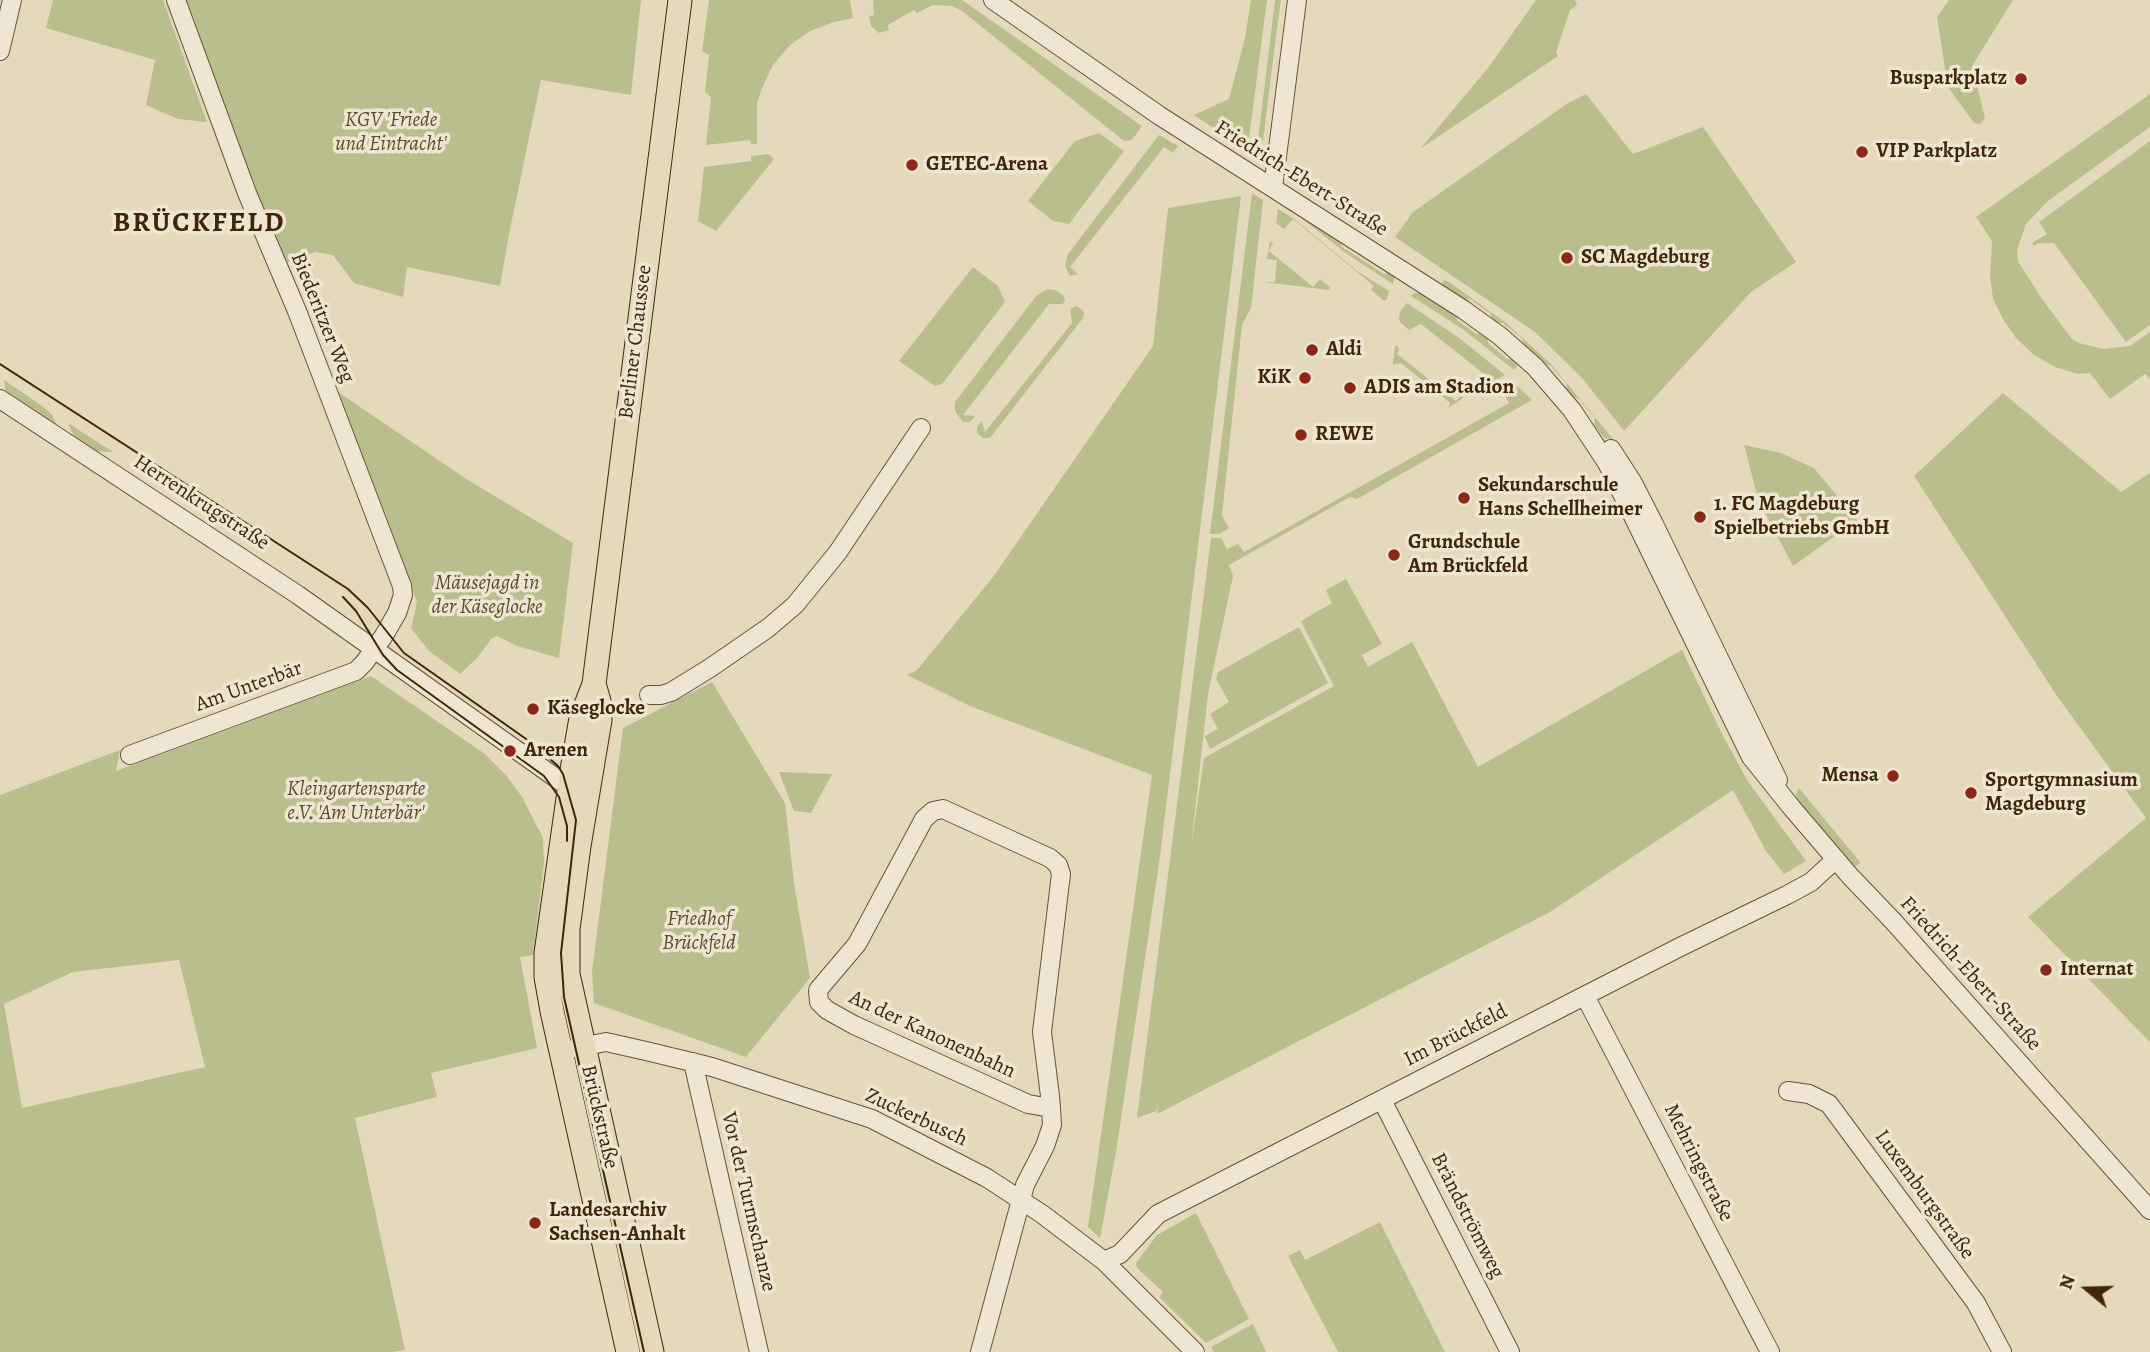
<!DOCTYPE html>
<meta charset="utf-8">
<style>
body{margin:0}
#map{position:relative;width:2150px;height:1352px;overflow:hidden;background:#e5d9bc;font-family:Alegreya,serif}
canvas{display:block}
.north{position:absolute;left:2052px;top:1254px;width:70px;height:70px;-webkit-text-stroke:5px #eee6d3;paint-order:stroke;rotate:289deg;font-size:19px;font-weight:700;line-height:28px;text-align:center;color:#412509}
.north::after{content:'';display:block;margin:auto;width:24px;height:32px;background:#412509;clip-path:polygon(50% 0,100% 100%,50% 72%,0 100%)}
</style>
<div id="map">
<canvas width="2150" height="1352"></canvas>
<div class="north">N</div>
</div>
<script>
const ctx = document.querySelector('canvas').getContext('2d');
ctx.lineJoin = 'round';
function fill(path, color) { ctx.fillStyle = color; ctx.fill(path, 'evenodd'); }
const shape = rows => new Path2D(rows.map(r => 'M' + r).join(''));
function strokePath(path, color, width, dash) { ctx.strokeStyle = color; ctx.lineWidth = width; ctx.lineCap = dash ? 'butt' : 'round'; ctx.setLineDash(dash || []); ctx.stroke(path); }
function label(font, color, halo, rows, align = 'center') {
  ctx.font = font + ' Alegreya,serif'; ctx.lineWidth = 7; ctx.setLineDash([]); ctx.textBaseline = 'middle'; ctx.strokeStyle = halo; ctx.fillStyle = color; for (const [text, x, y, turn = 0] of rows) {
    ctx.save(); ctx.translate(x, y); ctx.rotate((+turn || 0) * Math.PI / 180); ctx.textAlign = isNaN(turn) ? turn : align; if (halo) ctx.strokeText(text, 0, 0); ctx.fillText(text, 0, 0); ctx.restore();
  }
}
fill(shape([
 [53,0,163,0,207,122,178,119,146,105,155,60,46,28],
 [183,0,641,0,631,95,541,80,509,234,500,286,407,267,403,297,354,283,333,255,315,252,281,265],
 [709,0,850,0,853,18,834,22,810,31,790,45,773,65,762,88,757,104,757,144,751,144,750,140,706,145,711,97,705,92,709,55,702,51],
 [873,0,962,0,1142,126,1132,140,1124,141,962,11,952,6,933,5,917,13,914,10,888,25,889,30,879,33,871,26,869,16,874,15],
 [1251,0,1267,0,1248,146,1246,150,1194,115,1229,99,1245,38],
 [1275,0,1281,0,1276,36,1263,141,1257,148],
 [1536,0,1575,0,1577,5,1570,10,1556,52,1558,56,1420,149,1488,68],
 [1949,0,2013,0,1972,66,1985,118,1980,124,1974,123,1948,87,1937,17],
 [1586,94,1633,154,1703,127,1796,262,1751,292,1624,431,1582,378,1535,332,1395,237,1413,212,1568,103],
 [2150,94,2150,127,2048,201,2026,224,2017,250,2018,261,2042,299,2072,339,2079,343,2103,349,2130,346,2150,332,2150,379,2145,374,2110,399,2090,373,2078,374,2055,367,2034,355,2016,338,2003,319,1993,299,1990,277,1992,241,1976,217],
 [1099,133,1124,151,1069,224,1053,221,1028,201,1075,141],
 [1159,135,1178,146,1173,153,1164,147,1070,267,1078,274,1070,276,1065,265,1068,254],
 [2150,141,2150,325,2126,342,2054,243,2038,243,2034,246,2032,243,2047,234,2039,222],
 [769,154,774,159,716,231,698,221,704,167,751,161,751,156],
 [1252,193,1263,200,1251,308,1242,325,1222,515,1229,528,1219,534,1210,534],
 [1241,196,1159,864,1116,1152,1100,1238,1088,1227,1152,775,970,706,907,675,917,670,993,577,1153,346,1168,208],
 [1278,209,1293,218,1357,271,1389,291,1387,299,1384,301,1371,290,1374,286,1293,219,1284,229,1276,223],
 [1295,213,1340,241,1342,247,1384,274,1390,272,1395,275,1393,284,1347,254],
 [1270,241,1273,243,1269,251,1313,287,1320,279,1330,287,1329,290,1263,282,1275,282,1277,260,1267,259],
 [973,267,998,286,1005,302,942,384,935,386,899,361],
 [1446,280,1505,322,1551,364,1613,439,1604,438,1594,425,1595,418,1579,399,1572,397,1566,391,1567,384,1550,365,1541,364,1522,346,1523,339,1503,323,1495,323,1491,320,1491,314,1470,299,1464,300,1443,287,1442,282],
 [1048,289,1055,290,1063,295,1065,299,1063,304,1049,304,963,415,975,416,970,422,963,422,955,411,955,402,1037,295],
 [1415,293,1423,293,1456,314,1457,320,1476,334,1483,333,1488,337,1488,343,1507,359,1515,359,1517,366,1514,370,1464,330,1411,296],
 [1407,303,1458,337,1505,375,1489,385,1487,382,1489,378,1421,324,1409,330,1400,322,1399,318,1400,312],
 [1077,306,1084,312,1083,318,990,438,983,438,977,433,977,427,982,421,985,432,1072,323,1070,309],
 [1397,345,1399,349,1397,354,1456,401,1463,392,1462,399,1448,408,1450,403,1401,363,1393,365,1395,346],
 [4,380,45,408,52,415,58,427,6,392],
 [1517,386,1532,400,1357,499,1350,497,1229,565,1233,576,1208,694,1191,847,1204,758,1334,686,1301,621,1332,603,1326,590,1346,579,1382,644,1362,655,1368,667,1412,642,1478,767,1682,650,1721,732,1747,780,1806,861,1784,874,1766,851,1733,790,1550,912,1157,1114,1158,1104,1156,1111,1137,1118,1211,538,1221,538,1227,549,1238,544,1244,552,1509,403,1504,394],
 [332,388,468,480,573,543,559,658,517,646,497,636,492,638,477,658,460,674,429,651,411,628,417,602],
 [2003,393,2121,492,2150,473,2150,1042,2028,917,2146,818,2057,696,1914,476],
 [68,423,113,452,96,451,74,437],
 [1744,445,1781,453,1814,468,1857,520,1793,566,1758,499],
 [1299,627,1328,683,1210,749,1205,736,1218,729,1210,714,1229,702,1216,679,1218,672],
 [371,676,485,754,506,775,522,797,543,838,544,863,533,955,520,957,537,1048,431,1073,437,1097,355,1118,405,1350,391,1352,0,1352,0,795,120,750,116,771],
 [179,960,205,1067,22,1108,4,1004,73,972],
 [712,682,785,803,794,883,810,978,746,1057,594,1003,592,972,623,728],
 [779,772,832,774,811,813,794,811],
 [1799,788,1860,862,1854,868,1795,797],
 [1196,1213,1249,1319,1206,1343,1159,1297,1163,1292,1137,1268,1136,1263,1157,1235],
 [1380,1222,1445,1352,1338,1352,1288,1256,1300,1250,1305,1260],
 [1253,1324,1266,1352,1214,1352,1211,1347]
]), '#babe8d');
const minor = shape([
 [993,0,1160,116,1464,310,1500,336,1535,367,1572,410,1607,463,1751,757,1792,808,1850,876,1893,921,2150,1210],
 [0,51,12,0],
 [1273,188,1297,0],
 [0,399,298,595,563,783,579,791],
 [1611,449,1633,483,1653,522,1778,780],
 [649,695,661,695,671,692,710,668,768,628,795,605,838,552,921,428],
 [130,755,356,671,364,663,383,637,397,613,403,595,402,586,297,311,247,193,176,0],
 [1585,996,1770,1352],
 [575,1048,606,1042,646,1051,712,1067,872,1119,987,1178,1042,1214,1104,1261,1195,1352],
 [693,1062,759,1352],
 [1788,1091,1809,1094,1829,1104,1976,1303,2002,1352],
 [1382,1100,1510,1352],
 [1104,1261,1120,1254,1158,1214,1680,947,1787,895,1811,882,1836,859],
 [980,1352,1025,1185,1045,1146,1052,1125,1051,1108,1050,1096,1042,1032,1061,874,1058,865,1050,858,943,809,933,811,924,819,857,944,818,990,819,1002,827,1010,854,1025,1028,1104,1051,1108]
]);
const major = shape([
 [594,684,599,701,600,720,579,846,568,929,568,974,652,1352],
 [628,1352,552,1011,546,977,546,953,572,770,581,718,594,684,680,0]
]);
strokePath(minor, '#6a5236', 20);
strokePath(major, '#412509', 25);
strokePath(minor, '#eee6d3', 18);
strokePath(major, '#e5d9bc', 23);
strokePath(shape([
 [0,364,348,589,368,608,404,653,529,741,558,766,563,774,576,820,561,953,564,997,644,1352],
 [343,597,356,611,383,655,397,670,544,776,559,797,567,826,567,841]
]), '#412509', 2);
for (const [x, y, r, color] of [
 [2021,79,7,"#8f2418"],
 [1862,152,7,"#8f2418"],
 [912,165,7,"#8f2418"],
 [1567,258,7,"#8f2418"],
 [1312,350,7,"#8f2418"],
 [1305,378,7,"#8f2418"],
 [1350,388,7,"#8f2418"],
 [1301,435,7,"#8f2418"],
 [1464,498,7,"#8f2418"],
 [1700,517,7,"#8f2418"],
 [1394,555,7,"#8f2418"],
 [533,709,7,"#8f2418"],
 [510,751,7,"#8f2418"],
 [1893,776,7,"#8f2418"],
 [1971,793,7,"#8f2418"],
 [2046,970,7,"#8f2418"],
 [535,1223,7,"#8f2418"]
]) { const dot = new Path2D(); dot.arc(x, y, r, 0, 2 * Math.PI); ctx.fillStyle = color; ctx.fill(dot); strokePath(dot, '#eee6d3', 2.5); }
label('bold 21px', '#412509', '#eee6d3', [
 ["Busparkplatz",2007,79,"right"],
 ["VIP Parkplatz",1876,152],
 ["GETEC-Arena",926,165],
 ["SC Magdeburg",1581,258],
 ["Aldi",1326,350],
 ["KiK",1291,378,"right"],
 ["ADIS am Stadion",1364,388],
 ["REWE",1315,435],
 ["Sekundarschule",1478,486],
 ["Hans Schellheimer",1478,510],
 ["1. FC Magdeburg",1714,505],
 ["Spielbetriebs GmbH",1714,529],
 ["Grundschule",1408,543],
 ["Am Brückfeld",1408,567],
 ["Käseglocke",547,709],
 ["Arenen",524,751],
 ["Mensa",1879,776,"right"],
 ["Sportgymnasium",1985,781],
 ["Magdeburg",1985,805],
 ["Internat",2060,970],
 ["Landesarchiv",549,1211],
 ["Sachsen-Anhalt",549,1235]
], 'left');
label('italic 21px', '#5f4b2a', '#eee6d3', [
 ["KGV 'Friede",391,121],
 ["und Eintracht'",391,145],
 ["Mäusejagd in",487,584],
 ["der Käseglocke",487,608],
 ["Kleingartensparte",356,790],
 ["e.V. 'Am Unterbär'",356,814],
 ["Friedhof",699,920],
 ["Brückfeld",699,944]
]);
label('21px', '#412509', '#eee6d3', [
 ["Friedrich-Ebert-Straße",1301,179,32],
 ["Biederitzer Weg",322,318,68],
 ["Berliner Chaussee",636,342,-83],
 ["Herrenkrugstraße",201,503,33],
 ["Am Unterbär",249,687,-20],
 ["Friedrich-Ebert-Straße",1970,974,48],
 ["An der Kanonenbahn",932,1035,25],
 ["Im Brückfeld",1456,1036,-27],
 ["Brückstraße",599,1117,77],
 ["Zuckerbusch",916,1118,25],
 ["Mehringstraße",1698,1163,63],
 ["Luxemburgstraße",1924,1195,54],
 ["Vor der Turmschanze",748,1202,77],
 ["Brändströmweg",1467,1216,63]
]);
ctx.letterSpacing = '2px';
label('bold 28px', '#412509', '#eee6d3', [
 ["BRÜCKFELD",199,224]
]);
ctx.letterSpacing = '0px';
</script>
